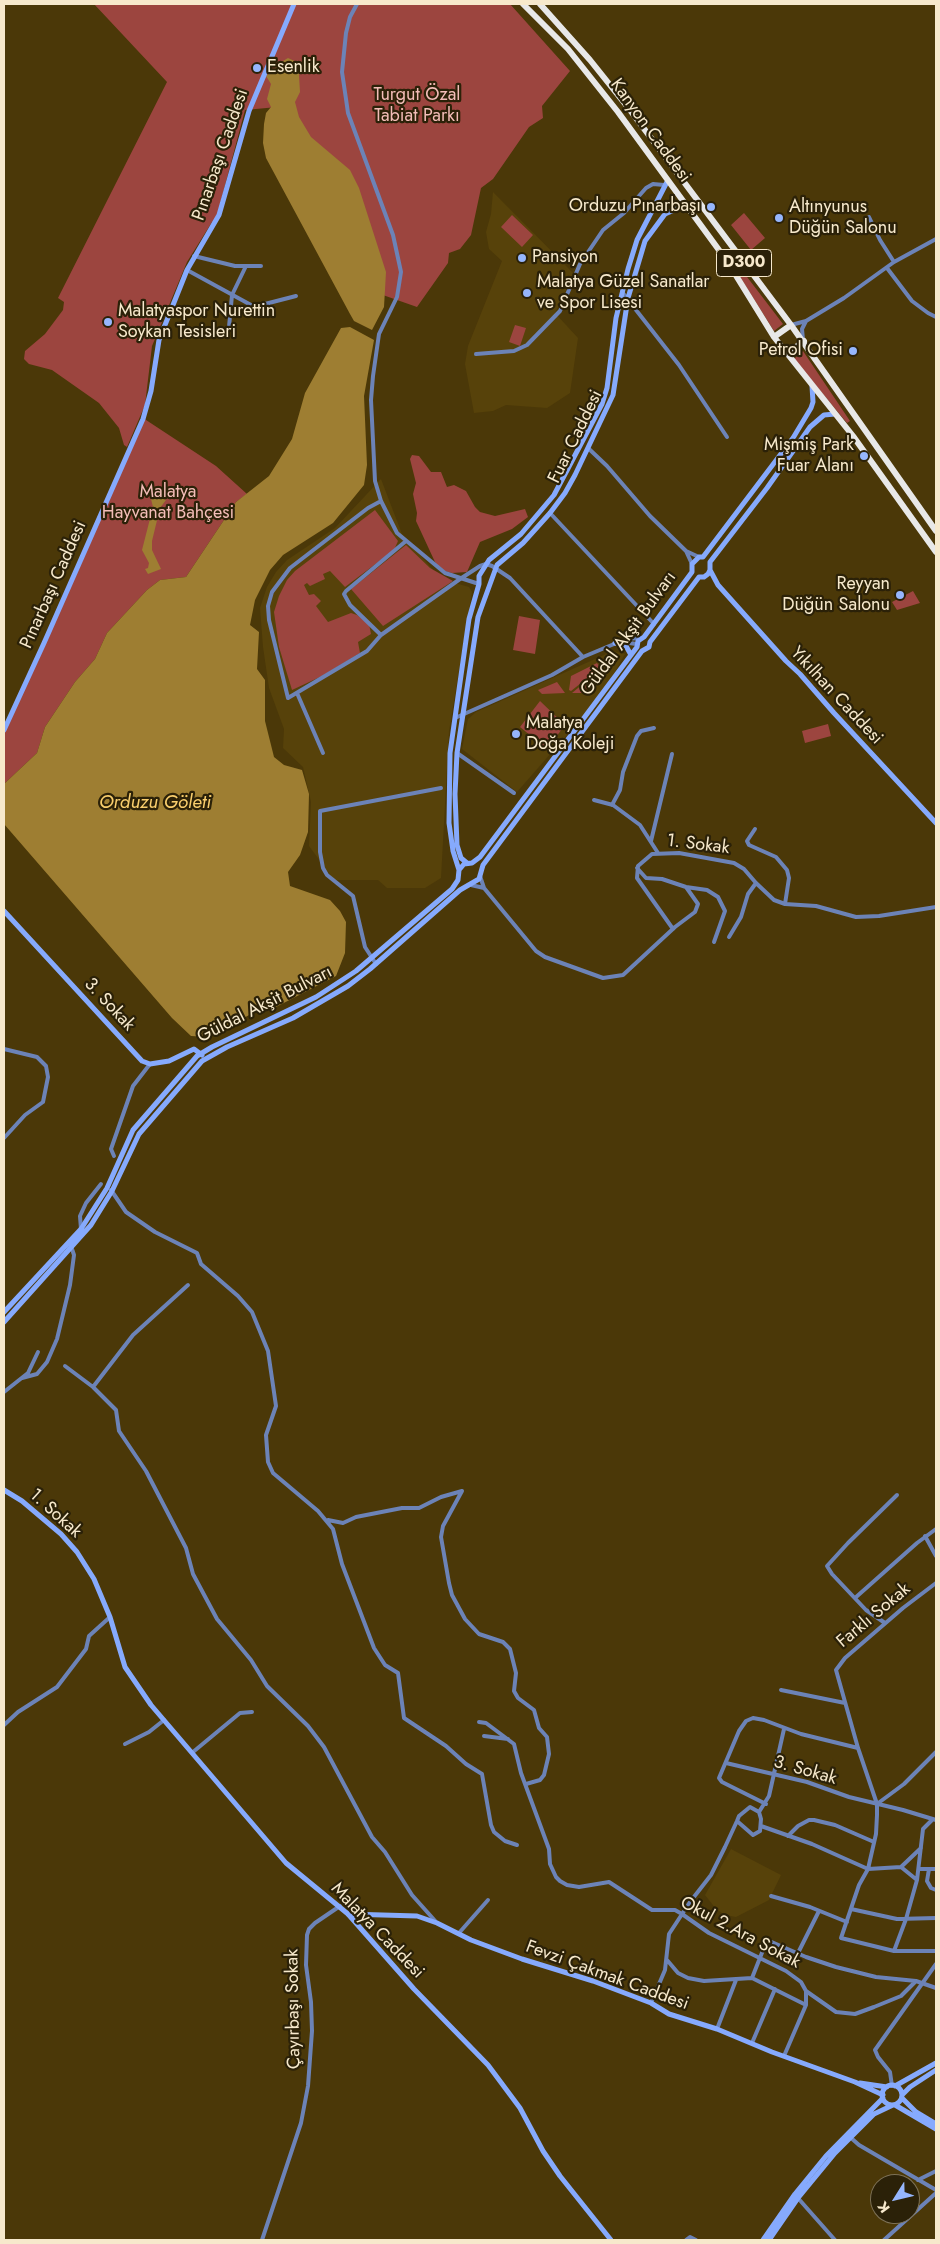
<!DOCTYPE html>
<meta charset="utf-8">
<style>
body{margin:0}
#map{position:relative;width:940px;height:2244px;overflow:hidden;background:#4b3808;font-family:Jost,sans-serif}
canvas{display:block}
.frame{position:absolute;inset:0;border:5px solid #f7e9cc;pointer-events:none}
.north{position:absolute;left:870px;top:2174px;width:50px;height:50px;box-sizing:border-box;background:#2b2108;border:1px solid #7d7156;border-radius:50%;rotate:234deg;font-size:14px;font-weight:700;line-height:20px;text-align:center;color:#f7e9cc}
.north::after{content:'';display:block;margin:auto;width:18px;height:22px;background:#96b6fd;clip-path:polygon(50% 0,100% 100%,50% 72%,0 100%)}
</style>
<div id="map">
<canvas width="940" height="2244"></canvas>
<div class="frame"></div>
<div class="north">K</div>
</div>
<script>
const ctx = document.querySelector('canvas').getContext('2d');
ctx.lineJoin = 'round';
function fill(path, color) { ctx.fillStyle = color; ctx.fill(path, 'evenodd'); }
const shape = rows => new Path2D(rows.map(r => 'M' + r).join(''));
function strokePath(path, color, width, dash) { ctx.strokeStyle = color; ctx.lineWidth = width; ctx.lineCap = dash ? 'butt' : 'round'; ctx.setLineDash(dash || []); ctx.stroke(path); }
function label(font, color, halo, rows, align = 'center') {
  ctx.font = font + ' Jost,sans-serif'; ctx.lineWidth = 4.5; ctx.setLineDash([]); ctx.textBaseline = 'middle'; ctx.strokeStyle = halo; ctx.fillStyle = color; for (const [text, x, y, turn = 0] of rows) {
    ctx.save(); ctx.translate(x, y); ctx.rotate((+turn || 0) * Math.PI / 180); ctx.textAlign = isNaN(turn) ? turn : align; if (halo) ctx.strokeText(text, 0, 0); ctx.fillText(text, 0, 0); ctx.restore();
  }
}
fill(shape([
 [493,192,574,274,555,313,578,338,570,393,547,408,506,405,493,411,474,413,465,364,468,346,502,261,489,249,486,232,491,214],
 [381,479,402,534,441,579,469,587,472,592,449,731,441,878,425,888,387,888,378,880,334,880,309,846,311,802,303,767,283,748,284,729,269,688,263,647,260,608,267,587,276,572,287,560,335,528],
 [613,651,625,654,601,696,517,792,462,749,468,719,476,712],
 [731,1849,781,1875,769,1900,736,1917,725,1915,716,1909,705,1895]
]), '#57420a');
fill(shape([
 [94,4,510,4,570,71,542,106,543,118,529,127,493,179,481,188,471,235,460,249,449,253,448,263,417,307,380,294,288,106,245,110,215,223,212,222,187,262,152,346,145,405,127,447,124,445,119,428,99,403,52,370,29,364,24,359,25,351,45,334,63,310,64,302,58,298,167,82],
 [744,213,765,238,751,250,731,225],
 [512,215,533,235,522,247,501,227],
 [728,252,783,324,774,331,725,253],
 [515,325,526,328,520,346,509,342],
 [803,351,850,421,847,423,794,359],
 [143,418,216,466,247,494,236,502,186,577,160,580,147,590,107,633,95,659,75,682,45,727,37,753,4,784,4,730],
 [412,455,419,456,431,472,441,472,447,487,454,485,466,491,475,507,480,512,495,516,525,509,528,517,512,529,480,542,467,572,452,573,445,571,438,566,435,562,416,521,417,513,413,494,416,483,410,459],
 [375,510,398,541,394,550,345,587,330,571,323,574,325,579,310,586,307,583,304,585,309,595,314,594,321,601,316,606,328,622,351,613,357,615,369,624,371,634,358,642,360,653,322,676,292,690,279,647,274,612,279,596,287,580,295,571],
 [406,545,430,568,453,581,383,626,351,589],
 [913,591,920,603,897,610,892,602],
 [519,616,540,620,535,654,513,650],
 [597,663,600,668,571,691,569,690,571,676],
 [601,669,603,672,584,693,572,693],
 [557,682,565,693,542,694,538,690],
 [540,701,565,725,547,749,520,727],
 [828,724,831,736,805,743,802,731]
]), '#9c453f');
fill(shape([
 [288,58,301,64,302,67,299,75,300,92,295,102,299,117,311,137,350,170,359,188,386,272,384,307,372,330,354,321,350,314,266,158,263,143,264,124,266,113,271,107,267,99,271,84,266,76,283,61],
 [350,327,374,340,364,396,367,465,364,485,333,523,283,555,270,570,255,600,250,625,259,632,257,669,265,680,265,721,274,757,284,765,302,770,309,794,308,832,300,855,288,872,290,886,330,900,340,911,346,922,345,953,336,976,276,1007,251,1014,209,1037,191,1036,172,1018,4,824,4,784,37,753,45,727,75,682,95,659,107,633,147,590,160,580,186,577,236,502,269,476,292,439,305,393,341,328],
 [153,492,166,500,160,508,152,541,152,550,161,569,148,574,145,569,148,568,149,563,142,550,153,507,150,495]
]), '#9e7e32');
strokePath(shape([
 [357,4,350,17,346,33,342,72,346,99,348,113,393,235,401,272,397,297,379,334,373,376,371,400,375,481,381,501,397,533,445,573,479,584],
 [869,217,880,240,894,262],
 [194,256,235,266,261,266],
 [887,268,912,301,928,313,936,317],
 [187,270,251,305,261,305,296,296],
 [622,292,679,365,727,437],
 [791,325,806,321,844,298,894,262,936,239],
 [229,327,232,295,246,266],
 [803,340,802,329,806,321],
 [476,354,514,351,527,345,560,311,580,264,603,230,624,213,646,188,653,184,664,185],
 [588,448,607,466,650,516,686,551,692,564],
 [381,501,368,508,290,568,272,592,268,606,269,620,288,698,367,651,381,635,460,579,480,566,486,564,492,566,510,578,583,657],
 [550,513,654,624],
 [686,551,699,557],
 [381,635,350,605,344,594,346,591,406,541],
 [623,642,636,644],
 [297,693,323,753],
 [455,718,552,675,583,657,626,639,640,638],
 [457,753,514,793],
 [594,800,613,805,640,825,658,853],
 [612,805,620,790,623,772,637,736,641,731,654,728],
 [755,829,747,841,749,845,776,857,787,870,789,878,785,904],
 [651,841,672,754],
 [637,868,646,878,662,879,686,887,707,890,718,897,725,911,714,942],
 [480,876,484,888,536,951,545,957,603,978,623,975,675,927,695,912,698,904,686,887],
 [471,885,484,888],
 [673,929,637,878,638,866,652,854,679,853,734,863,744,869,756,883,774,900,785,904,816,906,856,917,879,916,936,907],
 [729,937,741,917,748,894,756,883],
 [376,964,365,947,353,896,327,875,323,868,320,852,320,811,441,788],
 [4,1049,37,1057,46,1066,48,1077,43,1102,25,1115,4,1138],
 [114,1156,111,1149,133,1086,150,1064],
 [111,1190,126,1212,155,1232,197,1253,201,1264,238,1296,252,1312,268,1351,276,1406,266,1435,268,1462,273,1473,318,1511,333,1529,342,1564,374,1648,385,1665,398,1673,404,1718,446,1746,466,1764,482,1774,491,1825,494,1832,505,1841,517,1845],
 [81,1229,80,1216,86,1203,101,1184],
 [65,1366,93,1387,116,1410,119,1431,146,1471,186,1548,193,1574,217,1619,251,1660,267,1686,308,1726,324,1747,372,1837,385,1852,412,1895,437,1923],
 [22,1378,37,1374,47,1362,57,1339,70,1285,74,1255,72,1249],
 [93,1387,133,1335,188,1285],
 [4,1392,28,1373,38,1352],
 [462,1491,443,1526,441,1537,449,1583,452,1595,465,1619,479,1634,503,1642,510,1649,516,1673,514,1691,518,1698,534,1710,539,1728,547,1737,549,1754,544,1775,540,1780,526,1784],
 [328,1520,343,1523,356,1517,402,1508,419,1508,441,1497,462,1491],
 [925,1536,936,1556],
 [936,1583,903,1608,845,1658,836,1670,858,1748,877,1804,877,1815,876,1834,868,1869,859,1885,841,1938,894,1951,936,1951],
 [855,1598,917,1543,936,1529],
 [885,1623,866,1610,832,1574,827,1566,848,1543,897,1495],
 [781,1690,845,1703],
 [479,1722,486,1723,514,1744,521,1773,549,1849,550,1864,556,1877,560,1881,567,1885,579,1887,609,1882,652,1910,675,1910,682,1914,709,1933,786,1971,801,1982,806,1991,836,2012,855,2014,874,2007,901,1996,916,1981],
 [4,1725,18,1712,57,1687,86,1649,89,1636,110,1617],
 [484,1736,508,1739],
 [125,1744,149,1732,164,1720],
 [193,1752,240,1713,252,1712],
 [726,1763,807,1782,849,1797,903,1810,936,1820],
 [766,1804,722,1782,719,1778,739,1731,746,1721,753,1718,764,1720,801,1734,858,1748],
 [877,1804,904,1784,936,1752],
 [759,1812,769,1796,784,1729],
 [761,1826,812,1844,868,1869,901,1867,917,1880],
 [788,1836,798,1826,809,1820,814,1820,835,1825,874,1842],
 [901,1867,921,1848],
 [919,1869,936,1869],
 [929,1869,927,1881,931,1888,936,1890],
 [771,1896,810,1907,847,1922],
 [851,1909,897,1919,936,1918],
 [459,1933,488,1900],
 [894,1951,906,1919,917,1880,923,1829,933,1819],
 [798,1953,819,1911],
 [667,1960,678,1973,688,1978,704,1981,752,1978,806,2005],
 [752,1978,767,1940,806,1957,836,1967,876,1977,916,1981,936,1988],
 [651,2003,665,1970,669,1934,690,1902,711,1875,725,1847,737,1821,739,1816,750,1807,759,1812,761,1819,760,1831,753,1835,737,1821],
 [717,2029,736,1980],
 [752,2043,775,1989],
 [784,2056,806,2005,806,1991],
 [892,2086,890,2072,878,2057,875,2050,936,1964],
 [850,2137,859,2145,936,2190],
 [918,2180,936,2171],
 [797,2197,835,2240],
 [262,2240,301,2123,308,2086,312,2031,311,2002,306,1965,307,1935,309,1929,315,1923,340,1906],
 [686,2240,690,2237,696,2240],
 [884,2240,936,2193]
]), '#6c83b7', 4);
strokePath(shape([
 [710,570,718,585,786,661,800,674,834,713,936,823],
 [615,643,626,646,631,655],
 [4,730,44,643,143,419,151,391,159,340,187,270,219,215,249,111,294,4],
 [467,863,461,858,457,845,455,794,457,753,478,617,497,565,523,543,550,513,565,493,575,475,613,395,628,298,645,241,665,214,686,205],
 [459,870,453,851,449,823,450,753,469,619,479,584,479,576,489,560,521,534,554,495,602,404,607,388,616,318,628,269,637,240,668,180],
 [4,911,142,1061,150,1064,169,1061,194,1049,202,1055],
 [4,1312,81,1229,107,1188,133,1130,197,1056,212,1047,316,997,356,971,452,889,458,880,459,870,464,864,472,863,480,857,637,647,638,641,644,637,692,572,692,564,699,557,703,557,793,438,811,408,813,402,812,386],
 [4,1322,91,1225,112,1191,139,1134,202,1061,227,1047,293,1018,348,986,370,969,460,890,479,879,483,865,642,651,649,647,650,642,699,577,704,577,708,574,710,570,710,562,767,488,810,427,824,415,835,414],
 [4,1490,22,1501,61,1534,77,1552,94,1579,110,1617,125,1667,151,1705,286,1863,348,1914,414,1989,488,2065,520,2108,543,2151,560,2176,611,2240],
 [348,1914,417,1916,437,1923,471,1940,522,1959,593,1981,651,2003,669,2014,717,2029,772,2052,855,2082,883,2095],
 [860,2083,887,2087],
 '882 2095a10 10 0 1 1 20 0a10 10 0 1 1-20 0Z',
 [895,2086,936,2063],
 [902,2095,910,2087,936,2070],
 [902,2098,916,2112,936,2124],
 [895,2105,936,2129],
 [763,2240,795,2194,826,2156,883,2098],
 [769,2240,798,2198,835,2153,874,2114,893,2105]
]), '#86aafd', 5);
strokePath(shape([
 [523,4,568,49,618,112,727,261,774,337,853,436,936,552],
 [540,4,590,60,630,110,791,325,936,531],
 [774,337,791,325],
 [787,354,804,341]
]), '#e8e8e8', 6);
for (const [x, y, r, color] of [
 [257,68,5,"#96b6fd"],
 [711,207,5,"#96b6fd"],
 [779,218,5,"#96b6fd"],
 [522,258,5,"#96b6fd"],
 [527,293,5,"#96b6fd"],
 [108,322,5,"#96b6fd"],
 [853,351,5,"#96b6fd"],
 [864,456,5,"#96b6fd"],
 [900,595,5,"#96b6fd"],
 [516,734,5,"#96b6fd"]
]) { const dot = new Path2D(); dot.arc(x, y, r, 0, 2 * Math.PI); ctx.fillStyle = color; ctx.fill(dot); strokePath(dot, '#2b2108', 2); }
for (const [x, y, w] of [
 [744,263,55]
]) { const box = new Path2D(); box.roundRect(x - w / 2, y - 13.5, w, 27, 4); ctx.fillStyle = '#2b2108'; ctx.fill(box); strokePath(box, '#f7e9cc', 1); }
label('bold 16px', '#f7e9cc', null, [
 ["D300",744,263]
]);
label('18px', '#f7e9cc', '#2b2108', [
 ["Esenlik",267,68],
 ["Orduzu Pınarbaşı",701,207,"right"],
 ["Altınyunus",789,208],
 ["Düğün Salonu",789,229],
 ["Pansiyon",532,258],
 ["Malatya Güzel Sanatlar",537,283],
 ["ve Spor Lisesi",537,304],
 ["Malatyaspor Nurettin",118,312],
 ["Soykan Tesisleri",118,333],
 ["Petrol Ofisi",843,351,"right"],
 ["Mişmiş Park",854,446,"right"],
 ["Fuar Alanı",854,467,"right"],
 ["Reyyan",890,585,"right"],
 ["Düğün Salonu",890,606,"right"],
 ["Malatya",526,724],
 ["Doğa Koleji",526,745]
], 'left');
label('18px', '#f3bdb8', '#2b2108', [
 ["Turgut Özal",417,96],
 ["Tabiat Parkı",417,117],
 ["Malatya",168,493],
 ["Hayvanat Bahçesi",168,514]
]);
label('18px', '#f7e9cc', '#2b2108', [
 ["Kanyon Caddesi",650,131,54],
 ["Pınarbaşı Caddesi",221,155,-71],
 ["Fuar Caddesi",576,437,-64],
 ["Pınarbaşı Caddesi",54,585,-66],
 ["Güldal Akşit Bulvarı",629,634,-54],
 ["Yıkılhan Caddesi",836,696,47],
 ["1. Sokak",698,845,7],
 ["3. Sokak",109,1005,47],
 ["Güldal Akşit Bulvarı",265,1005,-27],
 ["1. Sokak",55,1514,42],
 ["Farklı Sokak",874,1616,-40],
 ["3. Sokak",805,1771,16],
 ["Malatya Caddesi",377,1931,46],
 ["Okul 2.Ara Sokak",740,1933,28],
 ["Fevzi Çakmak Caddesi",607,1976,20],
 ["Çayırbaşı Sokak",294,2009,-91]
]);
label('italic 19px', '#f9ce6d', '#2b2108', [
 ["Orduzu Göleti",155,803]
]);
</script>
